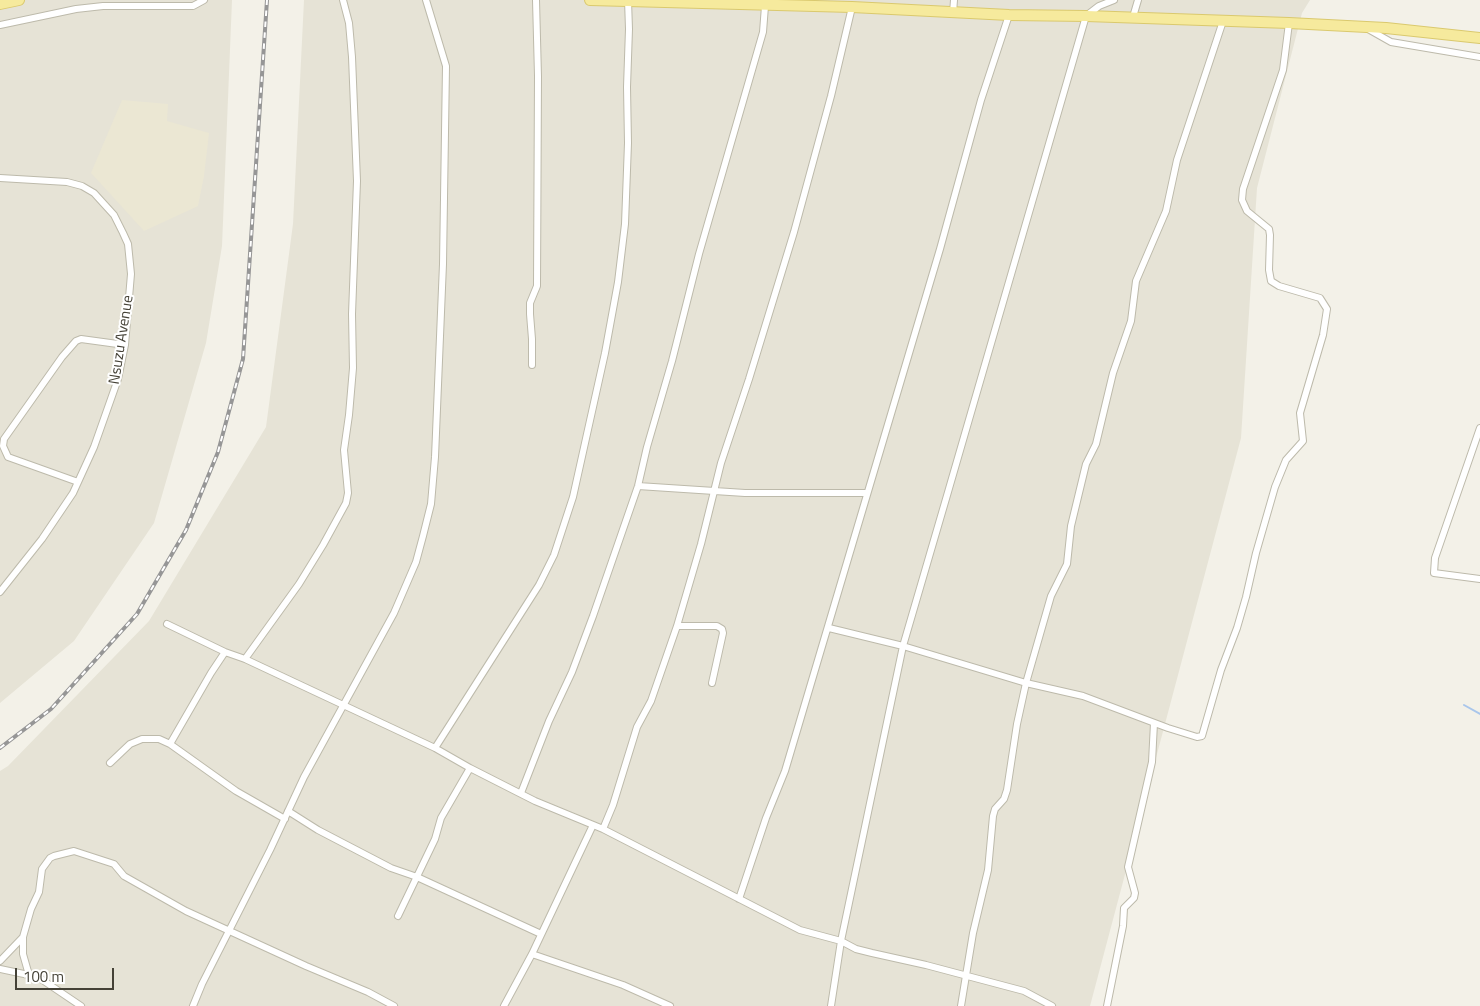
<!DOCTYPE html>
<style>
body{margin:0}
#map{position:relative;width:1480px;height:1006px;overflow:hidden;background:#f3f1e8;font-family:"Titillium Web",sans-serif}
canvas{display:block}
.scale{position:absolute;left:15px;top:968px;width:99px;height:22px;box-sizing:border-box;border:2px solid #454237;border-top:0;padding-left:6px;font-size:15px;line-height:18px;white-space:nowrap;color:#454237;-webkit-text-stroke:4px #fff;paint-order:stroke}
</style>
<div id="map">
<canvas width="1480" height="1006"></canvas>
<div class="scale">100 m</div>
</div>
<script>
const ctx = document.querySelector('canvas').getContext('2d');
ctx.lineJoin = 'round';
function fill(path, color) { ctx.fillStyle = color; ctx.fill(path, 'evenodd'); }
const shape = rows => new Path2D(rows.map(r => 'M' + r).join(''));
function strokePath(path, color, width, dash) { ctx.strokeStyle = color; ctx.lineWidth = width; ctx.lineCap = dash ? 'butt' : 'round'; ctx.setLineDash(dash || []); ctx.stroke(path); }
function label(font, color, halo, rows, align = 'center') {
  ctx.font = font + ' "Titillium Web",sans-serif'; ctx.lineWidth = 4; ctx.setLineDash([]); ctx.textBaseline = 'middle'; ctx.strokeStyle = halo; ctx.fillStyle = color; for (const [text, x, y, turn = 0] of rows) {
    ctx.save(); ctx.translate(x, y); ctx.rotate((+turn || 0) * Math.PI / 180); ctx.textAlign = isNaN(turn) ? turn : align; if (halo) ctx.strokeText(text, 0, 0); ctx.fillText(text, 0, 0); ctx.restore();
  }
}
fill(shape([
 [0,0,232,0,222,246,206,343,154,523,74,641,0,703],
 [304,0,1310,0,1302,13,1257,188,1241,438,1090,1006,0,1006,0,771,8,766,149,621,266,427,293,224]
]), '#e6e3d6');
fill(shape([
 [122,100,168,104,167,121,209,133,204,176,198,206,144,231,91,173]
]), '#ebe7d3');
strokePath(shape([
 [1464,705,1480,714]
]), '#a9c6eb', 2);
const street = shape([
 [953,13,954,0],
 [1133,17,1138,0],
 [0,25,76,9,103,6,193,6,204,0],
 [1368,29,1391,42,1480,57],
 [0,178,67,182,82,186,94,193,114,215,123,233,128,244,131,274,125,345,118,379,94,447,73,493,42,539,0,592],
 [532,365,532,339,530,314,530,303,537,286,538,76,536,0],
 [1480,428,1435,558,1434,573,1480,579],
 [78,482,8,457,3,446,4,439,62,357,76,341,81,339,125,345],
 [638,486,745,493,867,493],
 [167,624,225,652,245,659,435,748,470,768,535,801,603,829,800,930,841,941,903,646,948,492,1086,16,1099,6,1114,0],
 [677,626,717,626,722,629,723,633,712,683],
 [829,628,903,646,1026,683,1083,696,1168,728,1197,737,1202,736,1221,670,1237,628,1246,597,1256,553,1275,487,1286,460,1303,441,1300,413,1323,335,1327,309,1320,298,1279,286,1271,281,1269,270,1270,235,1269,229,1247,211,1242,200,1243,189,1283,70,1289,23],
 [245,659,299,584,323,545,346,503,348,493,344,450,349,415,353,368,352,314,357,181,352,57,349,23,343,0],
 [170,744,236,791,285,819],
 [435,748,539,585,554,555,573,497,605,353,618,282,625,224,628,143,627,87,629,29,628,0],
 [110,763,130,744,142,739,159,739,170,744,211,673,225,652],
 [521,793,549,721,572,672,593,616,638,486,647,447,672,361,699,254,763,32,765,6],
 [288,811,318,830,391,868,417,877,541,934],
 [603,829,613,805,637,727,651,701,677,626,701,544,721,463,749,379,794,232,831,96,852,7],
 [739,899,766,818,785,771,940,249,981,100,1009,15],
 [398,916,435,839,441,818,470,768],
 [23,938,23,954,29,975],
 [532,954,623,985,670,1006],
 [0,961,23,937,31,909,39,892,42,869,50,858,54,856,74,851,114,864,124,876,186,911,306,966,368,992,394,1006],
 [0,969,38,977,81,1006],
 [193,1006,202,984,270,850,304,777,394,613,416,562,423,536,431,504,435,457,443,264,446,66,426,0],
 [504,1006,532,954,593,825],
 [831,1006,841,941,856,949,872,953,926,965,1024,991,1052,1006],
 [961,1006,973,933,988,870,993,816,995,809,1004,799,1007,790,1017,724,1026,683,1051,596,1067,564,1071,526,1086,464,1096,444,1113,373,1131,321,1136,281,1166,211,1177,160,1223,21],
 [1107,1006,1123,926,1124,908,1134,898,1135,893,1128,867,1152,762,1154,723]
]);
const primary = shape([
 [590,0,852,7,1009,15,1086,16,1289,23,1386,28,1480,38],
 [0,4,19,0]
]);
strokePath(street, '#bdbaab', 8);
strokePath(primary, '#dac96e', 12);
strokePath(street, '#fff', 6);
strokePath(primary, '#f6ea9d', 10);
const rail = shape([
 [0,748,51,709,137,614,186,530,218,452,243,359,267,0]
]);
strokePath(rail, '#969696', 4);
strokePath(rail, '#fff', 2, [5.5]);
label('15px', '#454237', '#fff', [
 ["Nsuzu Avenue",122,340,-81]
]);
</script>
